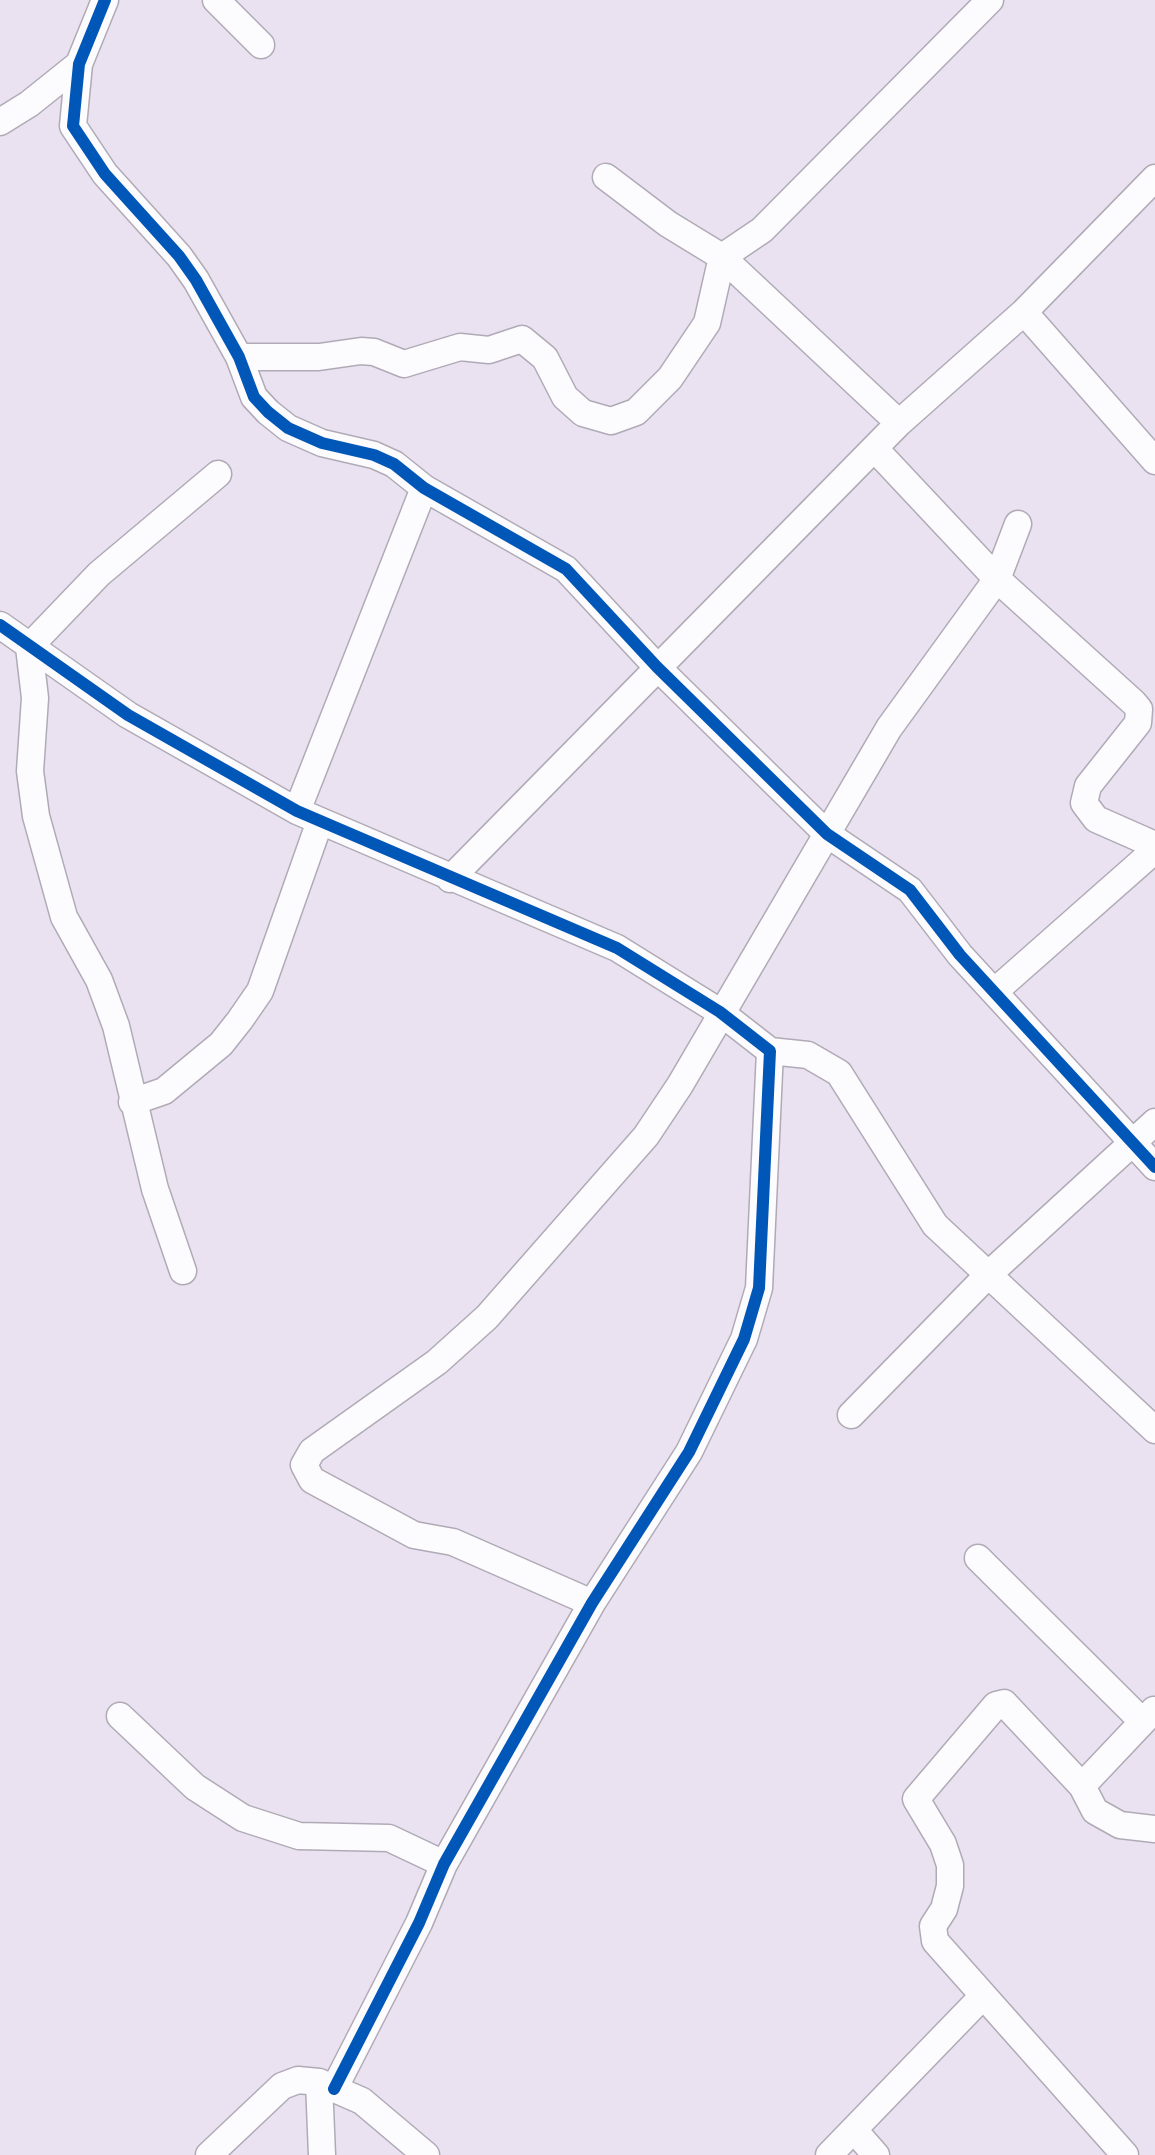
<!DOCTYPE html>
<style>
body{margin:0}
canvas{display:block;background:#eae2f1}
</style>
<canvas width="1155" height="2155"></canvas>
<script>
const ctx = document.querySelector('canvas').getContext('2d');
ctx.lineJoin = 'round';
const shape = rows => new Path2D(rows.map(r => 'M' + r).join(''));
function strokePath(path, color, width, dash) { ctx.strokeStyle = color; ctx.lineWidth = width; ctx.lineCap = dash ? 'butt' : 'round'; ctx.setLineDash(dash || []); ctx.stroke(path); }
const minor = shape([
 [105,0,79,64,73,126,105,174,179,256,196,280,239,357,254,397,268,412,288,428,322,443,374,455,394,464,424,488,566,569,657,667,827,834,910,890,960,955,1155,1167],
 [216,0,261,45],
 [0,122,29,104,79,64],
 [606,177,668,224,722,257,899,423],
 [1024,312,1155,461],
 [239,357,319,357,361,351,374,352,404,364,460,347,489,350,522,339,545,358,565,397,583,413,611,421,636,412,670,378,707,323,722,257,762,230,990,0],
 [875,449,997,579,1134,703,1139,709,1138,723,1088,786,1084,803,1096,819,1155,845],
 [0,625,128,715,297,811,617,948,720,1012,770,1051,759,1288,744,1339,689,1452,592,1603,444,1864,419,1923,334,2089],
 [297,811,424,488],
 [450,879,899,423,1024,312,1155,178],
 [994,992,1155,850],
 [770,1051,808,1055,839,1073,935,1225,1155,1430],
 [132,1102,164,1091,221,1044,240,1020,260,991,320,821],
 [183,1271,155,1189,116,1026,99,980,64,917,36,816,30,771,35,698,29,647,99,574,218,474],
 [851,1415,989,1274,1155,1122],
 [978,1558,1142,1721],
 [592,1603,453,1542,414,1535,312,1480,304,1465,312,1451,437,1362,487,1317,646,1136,680,1085,889,728,997,579,1018,524],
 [120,1716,195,1787,243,1818,299,1836,389,1838,444,1864],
 [1082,1786,1154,1710],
 [319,2082,322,2155],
 [854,2130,876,2155],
 [209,2155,282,2086,298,2080,319,2082,362,2101,426,2155],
 [829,2155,982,1997],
 [1125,2155,935,1941,933,1926,944,1909,950,1886,950,1865,943,1844,916,1799,996,1705,1004,1703,1082,1786,1095,1811,1120,1825,1155,1829]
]);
strokePath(minor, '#b0aab6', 29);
strokePath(minor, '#fcfbfd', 26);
strokePath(shape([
 [105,0,79,64,73,126,105,174,179,256,196,280,239,357,254,397,268,412,288,428,322,443,374,455,394,464,424,488,566,569,657,667,827,834,910,890,960,955,1155,1167],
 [0,625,128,715,297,811,617,948,720,1012,770,1051,759,1288,744,1339,689,1452,592,1603,444,1864,419,1923,334,2089]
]), '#0057b8', 12);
</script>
